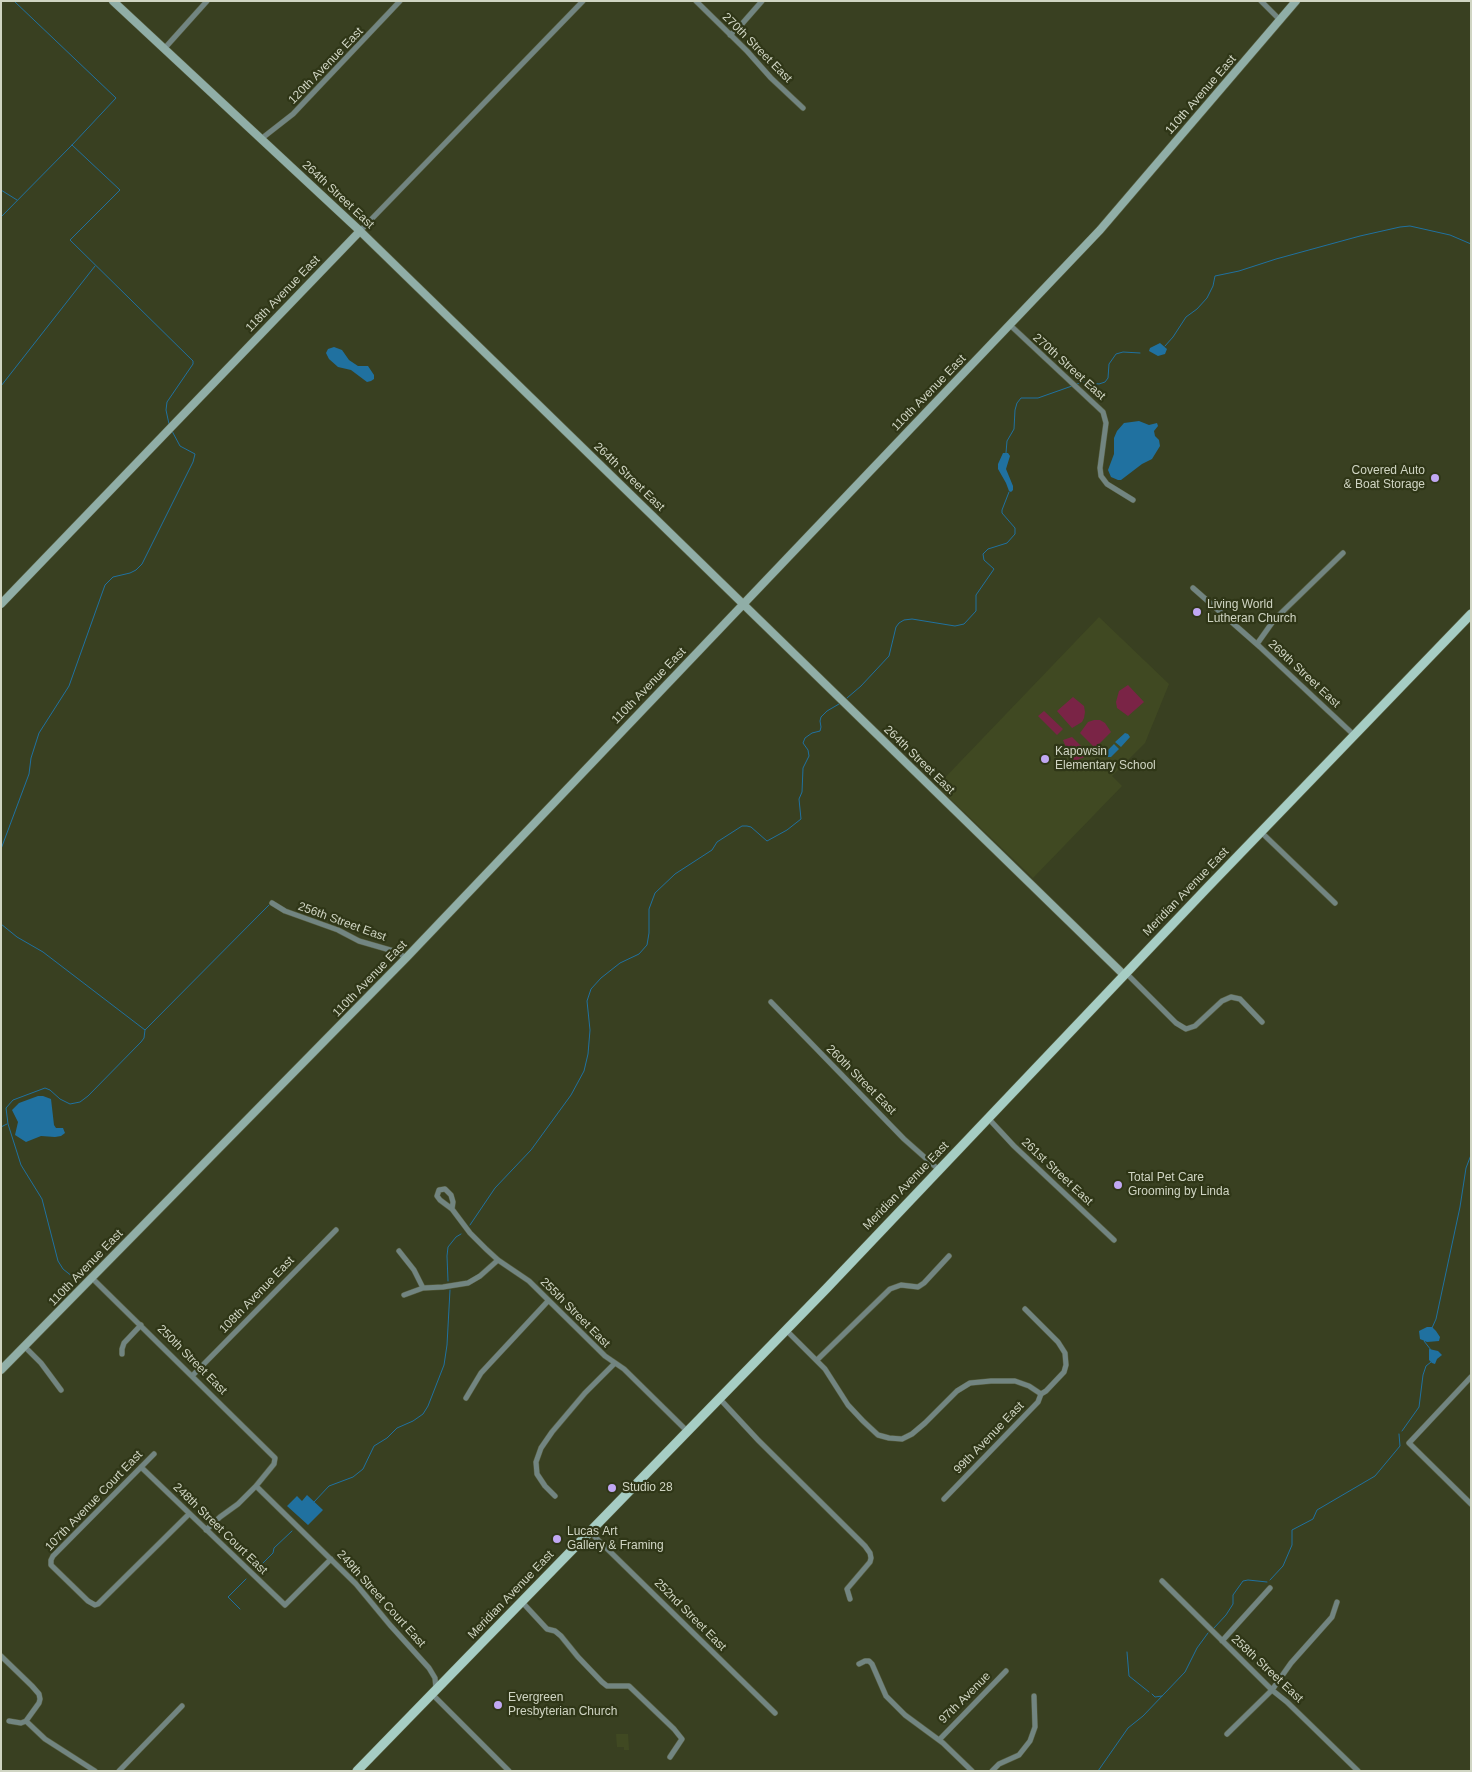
<!DOCTYPE html>
<style>
body{margin:0}
#map{position:relative;width:1472px;height:1772px;overflow:hidden;background:#394021;font-family:Helvetica,sans-serif}
canvas{display:block}
.frame{position:absolute;inset:0;border:2px solid #d0d5c3;pointer-events:none}
</style>
<div id="map">
<canvas width="1472" height="1772"></canvas>
<div class="frame"></div>
</div>
<script>
const ctx = document.querySelector('canvas').getContext('2d');
ctx.lineJoin = 'round';
function fill(path, color) { ctx.fillStyle = color; ctx.fill(path, 'evenodd'); }
const shape = rows => new Path2D(rows.map(r => 'M' + r).join(''));
function strokePath(path, color, width, dash) { ctx.strokeStyle = color; ctx.lineWidth = width; ctx.lineCap = dash ? 'butt' : 'round'; ctx.setLineDash(dash || []); ctx.stroke(path); }
function label(font, color, halo, rows, align = 'center') {
  ctx.font = font + ' Helvetica,sans-serif'; ctx.lineWidth = 4.5; ctx.setLineDash([]); ctx.textBaseline = 'middle'; ctx.strokeStyle = halo; ctx.fillStyle = color; for (const [text, x, y, turn = 0] of rows) {
    ctx.save(); ctx.translate(x, y); ctx.rotate((+turn || 0) * Math.PI / 180); ctx.textAlign = isNaN(turn) ? turn : align; if (halo) ctx.strokeText(text, 0, 0); ctx.fillText(text, 0, 0); ctx.restore();
  }
}
fill(shape([
 [1099,617,1169,684,1145,743,1112,776,1122,786,1033,878,937,786],
 [616,1734,628,1734,629,1750,624,1750,624,1747,617,1747]
]), '#404922');
fill(shape([
 [1128,685,1144,702,1128,716,1117,708,1116,702,1119,691],
 [1073,697,1084,706,1085,712,1084,718,1082,722,1072,728,1057,711],
 [1044,711,1063,729,1057,735,1038,716],
 [1094,720,1100,720,1105,723,1111,732,1095,748,1080,733,1088,722],
 [1072,737,1090,755,1072,762,1063,740]
]), '#7a2446');
fill(shape([
 [1160,343,1167,349,1165,354,1158,356,1149,351,1150,348],
 [334,347,342,350,349,360,358,366,368,366,374,375,374,379,371,381,367,382,351,370,338,367,329,359,326,353,328,349],
 [1139,421,1149,425,1157,423,1158,426,1154,431,1155,436,1159,440,1160,446,1152,459,1142,464,1121,480,1118,480,1111,477,1108,470,1114,454,1114,438,1117,431,1124,423],
 [1003,453,1008,453,1010,456,1006,469,1013,486,1013,490,1011,492,1009,491,1006,483,998,469,998,464],
 [1125,733,1128,734,1130,737,1121,747,1115,742],
 [1114,744,1119,749,1111,757,1108,757,1105,753],
 [38,1096,43,1096,51,1099,54,1125,56,1128,63,1128,65,1133,61,1136,55,1137,41,1136,26,1142,15,1135,18,1122,12,1110,19,1103],
 [1427,1327,1432,1327,1436,1331,1440,1337,1439,1341,1427,1342,1420,1339,1419,1331],
 [1429,1349,1438,1351,1442,1355,1437,1359,1435,1364,1432,1363,1429,1360],
 [307,1495,323,1510,308,1525,287,1506,297,1496,302,1501]
]), '#2071a0');
strokePath(shape([
 [72,145,120,190,70,240,193,361,193,364,167,402,166,410,169,424],
 [1,190,17,200],
 [1,217,72,145,116,98,14,1],
 [1165,346,1173,337,1186,317,1197,309,1207,298,1213,286,1215,276,1239,271,1276,259,1360,236,1400,227,1410,226,1450,235,1471,244],
 [1077,384,1084,382,1099,384,1105,382,1108,378,1109,364,1116,354,1123,352,1140,353],
 [1,386,95,266],
 [1006,453,1007,441,1014,429,1015,410,1017,403,1021,398,1038,398,1072,386],
 [847,698,861,686,889,656,896,627,899,623,904,620,912,619,955,626,964,624,976,611,976,595,994,569,984,560,983,554,988,549,1007,543,1015,534,1015,528,1002,513,1002,510,1009,492],
 [1,849,29,774,31,758,39,733,69,686,105,585,113,577,130,573,136,570,142,564,193,462,195,454,180,446,172,431],
 [1,924,17,937,43,952,145,1030,269,905],
 [1,1127,7,1124],
 [470,1225,495,1188,531,1150,571,1095,584,1071,588,1054,590,1030,587,1001,591,989,601,978,620,963,639,954,647,945,649,933,649,909,655,893,675,874,712,850,717,842,742,826,747,826,751,827,767,841,787,830,801,819,799,799,802,792,803,768,809,756,808,750,803,743,805,738,812,733,820,731,821,727,820,721,821,717,827,711,839,704],
 [73,1277,63,1269,58,1261,42,1199,21,1165,8,1124,6,1108,13,1100,45,1088,50,1090,60,1099,70,1104,80,1102,88,1096,141,1042,144,1038,145,1030],
 [448,1281,447,1256,448,1247,456,1237,461,1234],
 [1432,1328,1436,1319,1460,1207,1466,1168,1471,1155],
 [1425,1340,1424,1341,1431,1350],
 [1402,1431,1419,1407,1423,1375,1426,1366,1431,1362],
 [314,1502,329,1486,353,1477,363,1469,374,1446,387,1438,397,1428,413,1421,423,1414,428,1406,444,1365,447,1345,450,1290],
 [256,1570,273,1553,274,1548,292,1531],
 [1270,1580,1283,1566,1292,1545,1292,1530,1313,1519,1317,1510,1375,1476,1400,1446,1399,1434],
 [240,1609,228,1597,246,1579],
 [1214,1628,1226,1615,1233,1604,1233,1595,1243,1581,1248,1580,1267,1582],
 [1127,1652,1129,1676,1149,1692],
 [1152,1694,1155,1697,1162,1696],
 [1098,1771,1128,1728,1143,1716,1185,1672,1197,1648,1208,1633]
]), '#2071a0', 1);
const street = shape([
 [696,1,747,51,771,78,803,108],
 [1261,1,1280,20],
 [730,35,741,25,762,1],
 [164,49,207,1],
 [261,139,293,114,400,1],
 [360,231,583,1],
 [1010,325,1103,412,1106,423,1100,468,1101,476,1107,484,1133,500],
 [1193,588,1260,647,1355,736],
 [1257,644,1274,620,1343,553],
 [1261,832,1335,903],
 [272,903,285,911,338,930,359,941,397,952,406,958],
 [1126,973,1176,1023,1186,1029,1195,1026,1222,1001,1231,997,1240,999,1262,1022],
 [771,1002,904,1139,939,1170],
 [988,1118,1014,1146,1114,1240],
 [452,1209,453,1202,451,1195,445,1189,439,1190,437,1196,440,1200,452,1209,470,1233,486,1249,498,1260,529,1281,605,1356,624,1369,686,1430],
 [399,1251,414,1270,423,1288],
 [92,1278,275,1458,274,1464,256,1486,238,1504,220,1517,206,1530],
 [404,1295,423,1288,443,1287,468,1283,480,1276,498,1260],
 [785,1329,825,1369,848,1405,863,1421,878,1435,889,1438,902,1439,912,1434,925,1423,957,1391,970,1383,991,1381,1015,1381,1029,1386,1041,1394],
 [25,1347,41,1363,61,1390],
 [122,1354,122,1349,124,1343,141,1325],
 [817,1360,890,1289,901,1285,918,1287,924,1283,949,1256],
 [193,1375,336,1230],
 [1471,1377,1409,1443,1471,1504],
 [466,1398,481,1373,548,1301],
 [719,1398,758,1440,865,1546,870,1553,871,1558,870,1562,847,1589,850,1599],
 [154,1454,53,1556,51,1560,51,1565,88,1601,95,1605,98,1604,189,1514],
 [141,1467,285,1605,331,1559],
 [256,1486,356,1584,390,1625,429,1668,435,1678,436,1689],
 [555,1496,545,1486,537,1474,536,1462,541,1448,552,1432,585,1393,615,1363],
 [944,1499,1038,1402,1041,1394,1046,1391,1064,1372,1066,1365,1065,1353,1058,1342,1025,1309],
 [590,1532,775,1713],
 [1162,1581,1272,1690,1287,1702,1358,1771],
 [522,1602,547,1629,555,1631,561,1636,578,1657,602,1682,607,1686,629,1686,674,1729,682,1739,670,1757],
 [1222,1641,1270,1588],
 [1,1656,32,1686,39,1694,40,1699,39,1703,26,1721,21,1723,9,1721],
 [859,1664,865,1661,869,1661,872,1664,886,1696,905,1715,943,1743,972,1771],
 [432,1694,509,1771],
 [26,1721,45,1739,95,1771],
 [1227,1734,1272,1690,1291,1663,1332,1617,1337,1602],
 [939,1740,1006,1671],
 [119,1771,182,1706],
 [992,1771,999,1764,1019,1755,1030,1741,1035,1727,1034,1696]
]);
const secondary = shape([
 [113,1,360,231,1124,975],
 [1,604,360,231],
 [1,1370,406,958,1100,230,1296,1]
]);
const primary = shape([
 [357,1771,826,1289,1206,889,1471,614]
]);
strokePath(street, '#575e41', 6);
strokePath(secondary, '#575e41', 9);
strokePath(primary, '#575e41', 10);
strokePath(street, '#728581', 5);
strokePath(secondary, '#90aea7', 8);
strokePath(primary, '#a6cdc4', 9);
for (const [x, y, r, color] of [
 [1435,478,5,"#c1a8f3"],
 [1197,612,5,"#c1a8f3"],
 [1045,759,5,"#c1a8f3"],
 [1118,1185,5,"#c1a8f3"],
 [612,1488,5,"#c1a8f3"],
 [557,1539,5,"#c1a8f3"],
 [498,1705,5,"#c1a8f3"]
]) { const dot = new Path2D(); dot.arc(x, y, r, 0, 2 * Math.PI); ctx.fillStyle = color; ctx.fill(dot); strokePath(dot, '#2f3617', 2); }
label('12px', '#d0d5c3', '#2f3617', [
 ["270th Street East",757,48,45],
 ["120th Avenue East",326,66,-46],
 ["110th Avenue East",1201,95,-49],
 ["264th Street East",338,195,43],
 ["118th Avenue East",283,294,-46],
 ["270th Street East",1069,367,42],
 ["110th Avenue East",929,393,-46],
 ["264th Street East",629,477,44],
 ["269th Street East",1304,674,43],
 ["110th Avenue East",649,686,-46],
 ["264th Street East",919,760,44],
 ["Meridian Avenue East",1186,892,-46],
 ["256th Street East",342,922,20],
 ["110th Avenue East",370,979,-46],
 ["260th Street East",861,1080,45],
 ["261st Street East",1057,1172,43],
 ["Meridian Avenue East",906,1186,-46],
 ["110th Avenue East",86,1268,-46],
 ["108th Avenue East",257,1295,-46],
 ["255th Street East",575,1313,45],
 ["250th Street East",192,1360,45],
 ["99th Avenue East",989,1438,-46],
 ["107th Avenue Court East",94,1501,-46],
 ["248th Street Court East",220,1529,44],
 ["Meridian Avenue East",511,1595,-46],
 ["249th Street Court East",381,1599,48],
 ["252nd Street East",690,1615,45],
 ["258th Street East",1267,1669,43],
 ["97th Avenue",965,1698,-45]
]);
label('12px', '#d0d5c3', '#2f3617', [
 ["Covered Auto",1425,471,"right"],
 ["& Boat Storage",1425,485,"right"],
 ["Living World",1207,605],
 ["Lutheran Church",1207,619],
 ["Kapowsin",1055,752],
 ["Elementary School",1055,766],
 ["Total Pet Care",1128,1178],
 ["Grooming by Linda",1128,1192],
 ["Studio 28",622,1488],
 ["Lucas Art",567,1532],
 ["Gallery & Framing",567,1546],
 ["Evergreen",508,1698],
 ["Presbyterian Church",508,1712]
], 'left');
</script>
